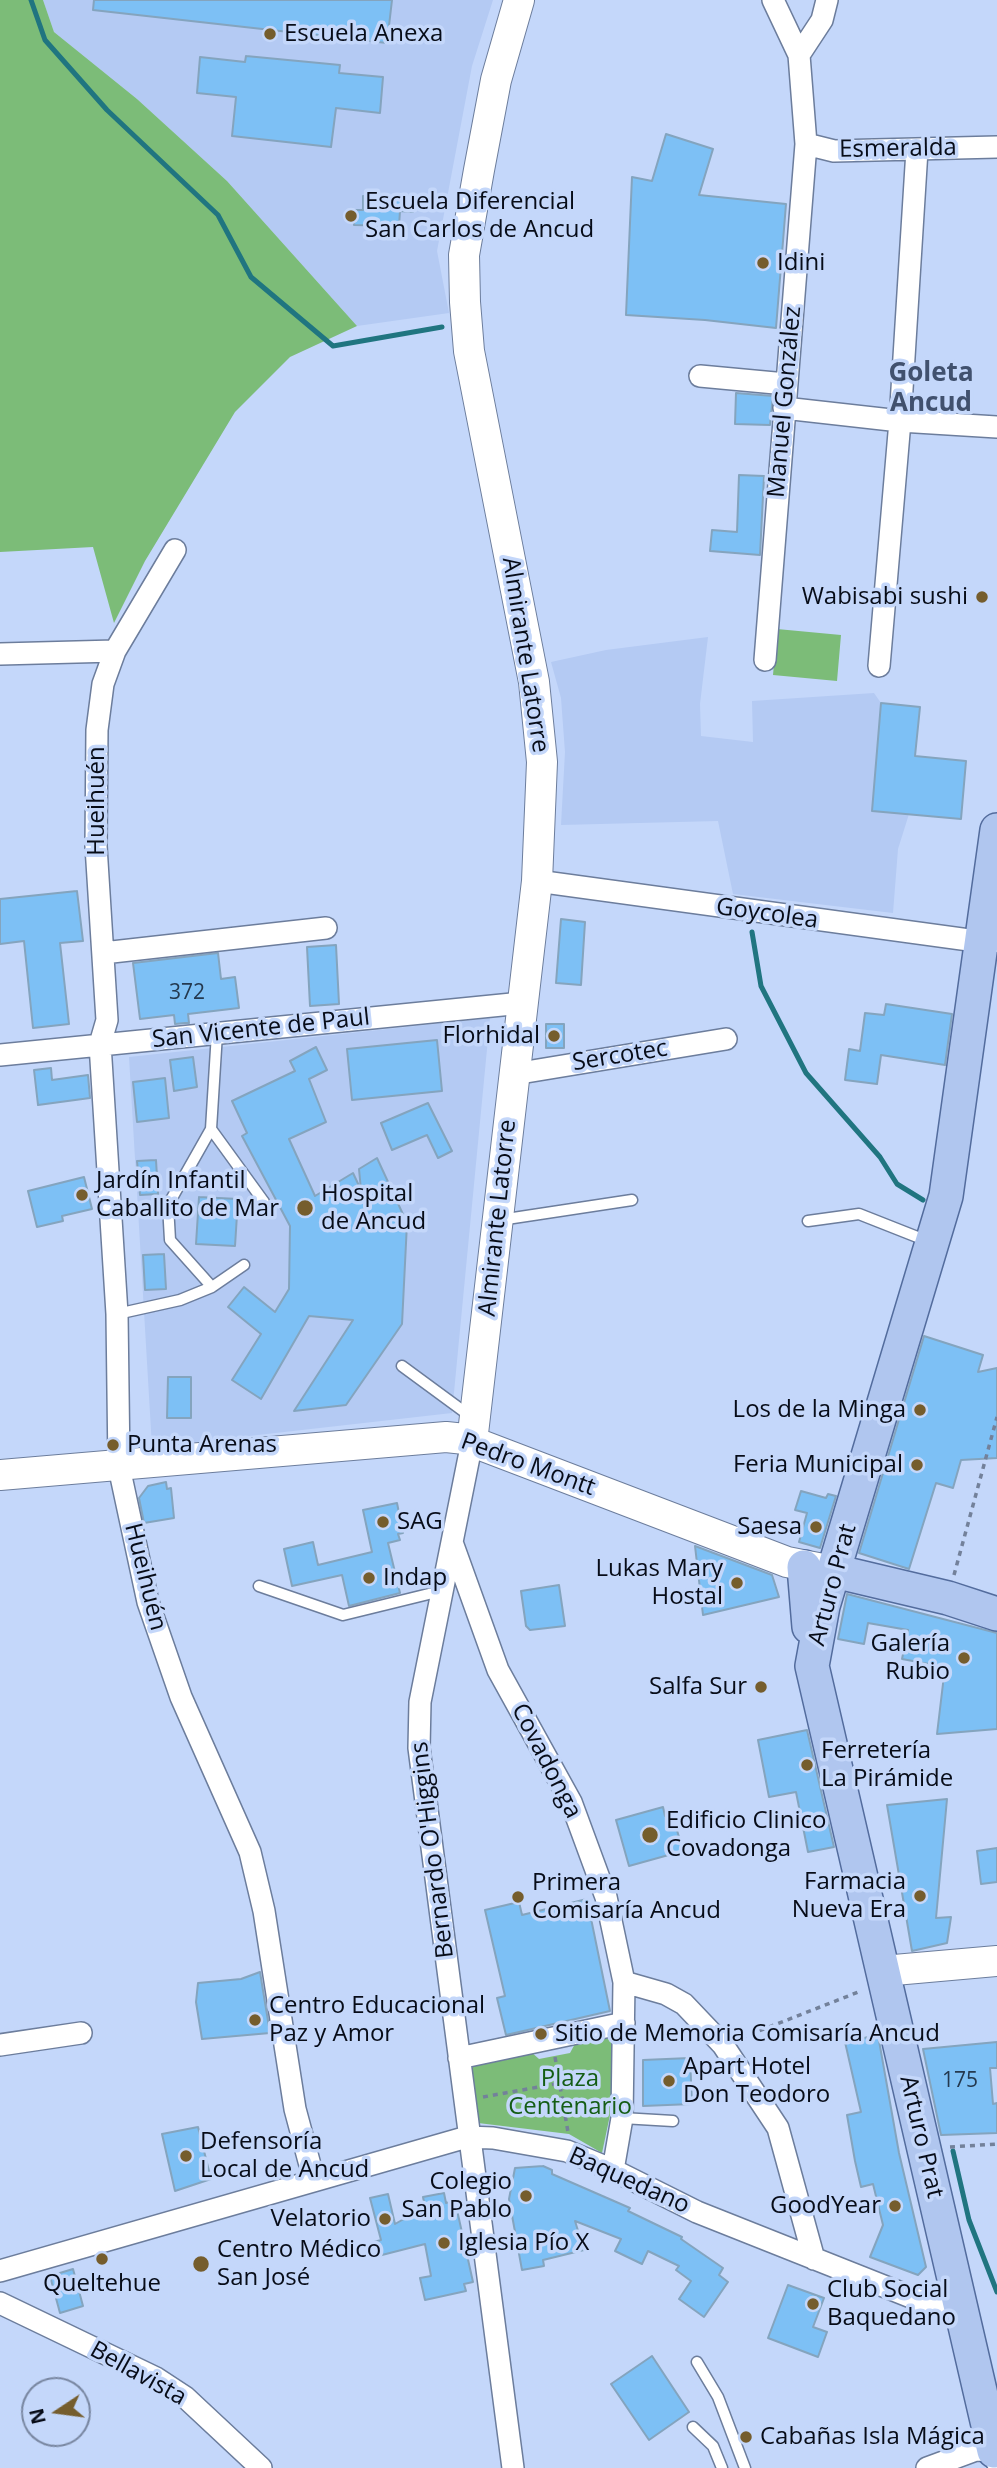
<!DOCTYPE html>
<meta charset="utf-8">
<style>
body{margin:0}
#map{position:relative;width:997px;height:2468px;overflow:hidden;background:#c4d7fa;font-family:"Open Sans",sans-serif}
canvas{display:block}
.north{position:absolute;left:21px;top:2377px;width:70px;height:70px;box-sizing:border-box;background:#c4d7fa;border:2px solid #7886a0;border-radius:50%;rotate:257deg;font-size:19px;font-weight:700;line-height:28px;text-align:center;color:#070c18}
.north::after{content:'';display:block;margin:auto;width:24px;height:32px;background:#755d2d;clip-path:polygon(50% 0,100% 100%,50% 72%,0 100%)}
</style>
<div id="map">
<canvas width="997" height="2468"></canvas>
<div class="north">N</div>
</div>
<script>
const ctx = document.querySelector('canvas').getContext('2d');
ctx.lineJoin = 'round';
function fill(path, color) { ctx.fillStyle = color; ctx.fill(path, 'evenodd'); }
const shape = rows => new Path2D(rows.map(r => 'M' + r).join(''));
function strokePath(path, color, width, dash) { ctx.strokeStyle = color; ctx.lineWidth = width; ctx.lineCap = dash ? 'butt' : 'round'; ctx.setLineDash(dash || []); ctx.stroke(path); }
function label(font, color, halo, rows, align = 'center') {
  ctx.font = font + ' "Open Sans",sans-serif'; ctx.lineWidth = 7; ctx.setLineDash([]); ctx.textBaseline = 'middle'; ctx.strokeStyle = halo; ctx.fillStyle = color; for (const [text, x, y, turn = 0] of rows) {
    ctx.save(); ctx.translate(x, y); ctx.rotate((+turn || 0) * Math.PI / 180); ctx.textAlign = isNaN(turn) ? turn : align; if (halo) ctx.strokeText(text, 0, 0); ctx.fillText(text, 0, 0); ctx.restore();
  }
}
fill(shape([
 [43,0,493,0,472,66,437,251,449,313,357,326,227,181,137,99,54,32],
 [708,637,700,704,701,736,753,742,752,701,874,693,881,703,872,810,909,814,898,849,893,913,733,894,718,821,561,825,565,752,561,698,551,662,606,650],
 [490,1018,452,1413,152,1447,129,1057]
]), '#b4caf3');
fill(shape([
 [0,0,43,0,54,32,137,99,227,181,357,326,290,357,235,412,145,561,114,623,93,547,0,552],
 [777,629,841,635,837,681,773,675],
 [615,2036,610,2115,602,2153,569,2134,478,2123,469,2073,476,2062,530,2051,539,2059,570,2053,576,2042]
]), '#7cbc78');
strokePath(shape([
 [31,0,45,40,107,110,218,215,251,277,333,346,442,327],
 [752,932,761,986,806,1073,880,1157,897,1184,923,1200],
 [953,2151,969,2220,997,2292]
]), '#207580', 5);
const building = shape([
 [94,0,392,0,387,43,93,10,94,0],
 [246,56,340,65,339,73,383,77,380,113,336,108,331,147,232,136,236,97,197,93,200,57,245,62,246,56],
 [666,134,713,149,699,195,786,204,776,328,705,320,626,315,632,177,652,181,666,134],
 [363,196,414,197,413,212,400,211,399,226,354,225,355,210,363,210,363,196],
 [736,393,773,396,770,425,735,424,736,393],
 [739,475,764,476,760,555,710,551,712,530,737,532,739,475],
 [881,703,920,707,915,756,966,761,961,819,872,811,881,703],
 [77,891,83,941,60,943,69,1024,33,1028,24,941,0,944,0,899,77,891],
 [561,919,585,922,581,985,556,983,561,919],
 [336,945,339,1004,310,1006,307,947,336,945],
 [218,953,221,979,235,977,239,1008,188,1014,189,1023,185,1023,175,1024,174,1015,140,1019,133,963,218,953],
 [886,1004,952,1014,945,1065,881,1055,877,1084,845,1080,849,1049,860,1051,865,1013,884,1015,886,1004],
 [546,1024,564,1024,564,1048,546,1048,546,1024],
 [437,1040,442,1091,352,1100,347,1049,437,1040],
 [316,1047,327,1070,309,1079,326,1122,289,1139,315,1196,353,1173,361,1190,359,1169,377,1158,407,1223,402,1324,346,1405,294,1411,353,1320,309,1316,261,1399,232,1380,261,1334,228,1307,244,1287,275,1312,289,1289,290,1226,242,1136,247,1133,232,1101,295,1071,290,1061,316,1047],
 [193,1057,197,1087,174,1091,170,1060,193,1057],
 [51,1068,52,1080,88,1075,90,1098,38,1105,34,1070,51,1068],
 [165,1078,169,1118,137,1122,133,1082,165,1078],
 [428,1103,452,1151,438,1158,427,1135,392,1150,381,1123,428,1103],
 [156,1160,158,1194,140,1195,137,1161,156,1160],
 [84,1177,92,1209,62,1216,63,1221,37,1227,28,1191,84,1177],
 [199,1197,238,1199,235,1246,196,1244,199,1197],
 [164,1254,166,1289,145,1290,143,1255,164,1254],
 [924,1336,983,1355,978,1372,997,1368,997,1458,961,1460,953,1488,936,1483,909,1569,859,1553,924,1336],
 [168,1377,191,1377,191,1418,167,1418,168,1377],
 [166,1482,167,1489,171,1488,174,1518,144,1523,139,1498,148,1486,166,1482],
 [801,1491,826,1498,828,1494,836,1496,820,1548,799,1542,807,1513,795,1510,801,1491],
 [397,1503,403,1533,398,1534,400,1540,388,1543,400,1593,349,1606,342,1575,292,1586,284,1549,313,1542,318,1565,372,1552,363,1510,397,1503],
 [695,1546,772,1575,779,1597,703,1615,695,1546],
 [559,1585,565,1626,530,1630,526,1626,521,1591,559,1585],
 [847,1594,997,1633,997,1729,937,1734,945,1667,902,1659,908,1630,868,1623,864,1644,838,1639,847,1594],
 [807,1730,834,1847,808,1852,796,1792,769,1797,758,1740,807,1730],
 [947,1799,936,1918,951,1917,947,1943,912,1951,887,1805,947,1799],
 [663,1807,665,1816,672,1813,683,1851,629,1866,616,1820,663,1807],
 [997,1848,997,1882,981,1884,977,1851,997,1848],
 [587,1899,610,2011,506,2035,497,1998,505,1996,485,1910,519,1902,522,1915,587,1899],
 [260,1972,270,2033,202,2039,196,2002,198,1983,241,1979,260,1972],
 [878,2035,899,2153,926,2267,918,2275,870,2257,883,2225,873,2184,861,2187,855,2161,847,2115,861,2112,845,2042,878,2035],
 [997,2042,997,2068,990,2068,993,2104,997,2103,997,2133,941,2135,923,2049,997,2042],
 [690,2058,692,2104,643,2106,643,2060,690,2058],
 [198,2127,211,2179,175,2191,162,2134,198,2127],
 [543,2166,552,2170,552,2174,630,2208,628,2211,682,2237,681,2239,723,2268,719,2275,728,2282,704,2317,679,2299,691,2281,676,2270,679,2266,648,2251,642,2264,615,2251,621,2239,575,2221,584,2250,543,2260,544,2266,522,2270,509,2199,515,2168,543,2166],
 [444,2193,446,2203,455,2201,473,2282,464,2284,466,2291,425,2300,420,2278,431,2276,425,2244,378,2256,374,2242,381,2240,370,2198,388,2194,395,2224,425,2207,423,2197,444,2193],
 [73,2269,83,2306,60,2313,50,2276,73,2269],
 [788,2285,824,2298,813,2327,827,2332,818,2357,768,2338,788,2285],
 [652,2356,689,2412,649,2440,611,2384,652,2356]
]);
fill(building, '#7dc0f5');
strokePath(building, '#84a4be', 2);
const lane = shape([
 [217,1033,211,1129,264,1202],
 [211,1129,168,1205,170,1240,212,1287],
 [500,1220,632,1200],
 [808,1221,859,1214,930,1242],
 [117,1314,180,1300,212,1287,244,1265],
 [402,1366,470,1416],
 [259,1586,343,1615,441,1591],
 [622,2118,673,2121],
 [697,2362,718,2397,745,2468],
 [693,2427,713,2446,722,2468]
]);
const street = shape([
 [773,0,799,55,806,144,834,151,997,147],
 [799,55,822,20,827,0],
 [700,376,786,384],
 [784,408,900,421,997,427],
 [175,550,115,651,103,684,97,730,96,846,107,1020,100,1044,117,1314,119,1467,148,1602,181,1697,250,1852,264,1911,295,2109,314,2180],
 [0,654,115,651],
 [765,660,806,144],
 [879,666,900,421,917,150],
 [537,881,991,943],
 [103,953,326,928],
 [0,1055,522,1003],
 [514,1074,726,1039],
 [472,1442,420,1702,419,1748,513,2468],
 [453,1545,498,1670,571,1802,606,1897,624,1982,666,1994,684,2004,723,2045,778,2128,814,2259],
 [0,2045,81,2033],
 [459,2058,624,2023],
 [613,2170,622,2118,624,1982],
 [0,2271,467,2137,493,2138,567,2151,613,2170,697,2212,964,2318],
 [0,2303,156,2378,185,2397,261,2468],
 [927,2468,976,2450,994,2451,997,2462]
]);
const secondary = shape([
 [472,1442,537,881,542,762,534,682,469,351,465,302,464,255,479,170,496,80,519,0],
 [0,1475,446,1437,465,1439,787,1562,828,1570],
 [883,1971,997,1961]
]);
const primary = shape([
 [997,830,946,1196,823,1606,812,1666,994,2451,997,2448],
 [804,1567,809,1627],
 [834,1571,948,1598,997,1614]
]);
strokePath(lane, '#6c7d9c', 13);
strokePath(street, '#6c7d9c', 24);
strokePath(secondary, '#6c7d9c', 32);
strokePath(primary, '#536c9d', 36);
strokePath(shape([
 [954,1575,997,1417],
 [741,2038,861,1991],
 [555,2057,568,2132],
 [483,2097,583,2079],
 [950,2147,997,2144]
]), '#73819a', 3.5, [5, 5]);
strokePath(lane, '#fff', 10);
strokePath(street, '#fff', 21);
strokePath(secondary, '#fff', 30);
strokePath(primary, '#b0c6ef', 33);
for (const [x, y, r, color] of [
 [270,34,7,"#755d2d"],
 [351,216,7,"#755d2d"],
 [763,263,7,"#755d2d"],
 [982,597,7,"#755d2d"],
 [554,1036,7,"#755d2d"],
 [82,1195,7,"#755d2d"],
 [305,1208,9,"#755d2d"],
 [920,1410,7,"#755d2d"],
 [113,1445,7,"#755d2d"],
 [917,1465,7,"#755d2d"],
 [383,1522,7,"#755d2d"],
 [816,1527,7,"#755d2d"],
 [369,1578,7,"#755d2d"],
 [737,1583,7,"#755d2d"],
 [964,1658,7,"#755d2d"],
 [761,1687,7,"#755d2d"],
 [807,1765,7,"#755d2d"],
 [650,1835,9,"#755d2d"],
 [920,1896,7,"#755d2d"],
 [518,1897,7,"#755d2d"],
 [255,2020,7,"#755d2d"],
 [541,2034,7,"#755d2d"],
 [669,2081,7,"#755d2d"],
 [186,2156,7,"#755d2d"],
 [526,2196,7,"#755d2d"],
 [895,2206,7,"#755d2d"],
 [385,2219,7,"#755d2d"],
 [444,2243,7,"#755d2d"],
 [102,2259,7,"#755d2d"],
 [201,2264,9,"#755d2d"],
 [813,2304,7,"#755d2d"],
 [746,2437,7,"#755d2d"]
]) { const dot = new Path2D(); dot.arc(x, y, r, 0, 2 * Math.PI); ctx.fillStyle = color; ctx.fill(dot); strokePath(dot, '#c4d7fa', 2.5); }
label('21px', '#24394f', null, [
 ["372",187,993],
 ["175",960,2081]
]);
label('24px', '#070c18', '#c4d7fa', [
 ["Escuela Anexa",284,34],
 ["Escuela Diferencial",365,202],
 ["San Carlos de Ancud",365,230],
 ["Idini",777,263],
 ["Wabisabi sushi",968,597,"right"],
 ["Florhidal",540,1036,"right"],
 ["Jardín Infantil",96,1181],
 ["Caballito de Mar",96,1209],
 ["Hospital",321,1194],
 ["de Ancud",321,1222],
 ["Los de la Minga",906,1410,"right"],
 ["Punta Arenas",127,1445],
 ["Feria Municipal",903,1465,"right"],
 ["SAG",397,1522],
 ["Saesa",802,1527,"right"],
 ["Lukas Mary",723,1569,"right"],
 ["Hostal",723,1597,"right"],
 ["Indap",383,1578],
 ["Galería",950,1644,"right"],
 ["Rubio",950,1672,"right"],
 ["Salfa Sur",747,1687,"right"],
 ["Ferretería",821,1751],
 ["La Pirámide",821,1779],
 ["Edificio Clinico",666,1821],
 ["Covadonga",666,1849],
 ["Farmacia",906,1882,"right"],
 ["Nueva Era",906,1910,"right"],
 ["Primera",532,1883],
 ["Comisaría Ancud",532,1911],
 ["Centro Educacional",269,2006],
 ["Paz y Amor",269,2034],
 ["Sitio de Memoria Comisaría Ancud",555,2034],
 ["Apart Hotel",683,2067],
 ["Don Teodoro",683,2095],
 ["Defensoría",200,2142],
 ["Local de Ancud",200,2170],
 ["Colegio",512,2182,"right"],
 ["San Pablo",512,2210,"right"],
 ["GoodYear",881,2206,"right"],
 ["Velatorio",371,2219,"right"],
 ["Iglesia Pío X",458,2243],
 ["Centro Médico",217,2250],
 ["San José",217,2278],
 ["Queltehue",102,2284,"center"],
 ["Club Social",827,2290],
 ["Baquedano",827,2318],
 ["Cabañas Isla Mágica",760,2437]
], 'left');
label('24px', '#070c18', '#c4d7fa', [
 ["Esmeralda",898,149,-1],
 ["Manuel González",785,402,-85],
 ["Almirante Latorre",525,655,81],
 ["Hueihuén",97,801,-90],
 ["Goycolea",767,914,8],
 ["San Vicente de Paul",261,1029,-6],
 ["Sercotec",620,1056,-9],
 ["Almirante Latorre",498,1218,-84],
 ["Pedro Montt",528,1465,20],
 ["Hueihuén",145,1577,76],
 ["Arturo Prat",833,1585,-75],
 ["Covadonga",546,1761,63],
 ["Bernardo O'Higgins",433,1850,-97],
 ["Arturo Prat",921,2137,77],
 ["Baquedano",629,2181,24],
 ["Bellavista",138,2374,29]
]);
label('24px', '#145d15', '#c4d7fa', [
 ["Plaza",570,2079],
 ["Centenario",570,2107]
]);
label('bold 26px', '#41516e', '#c4d7fa', [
 ["Goleta",931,374],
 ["Ancud",931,404]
]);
</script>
